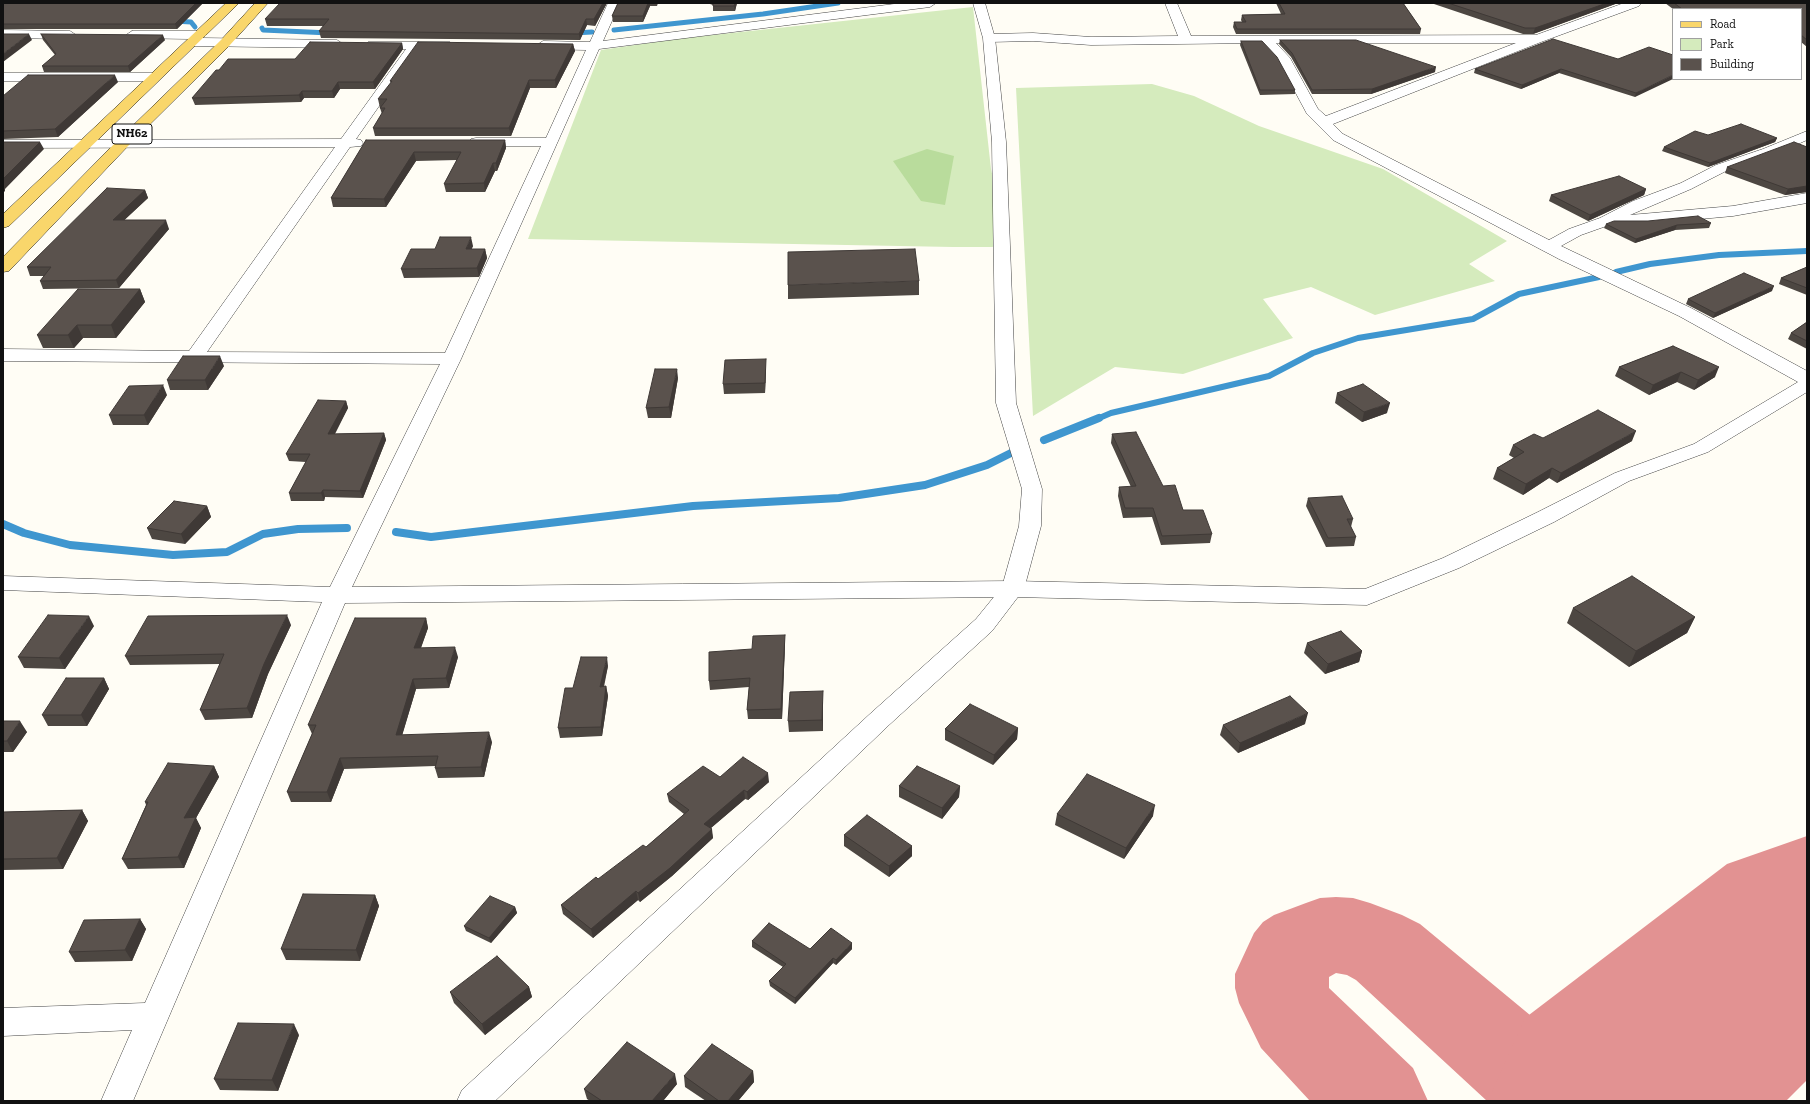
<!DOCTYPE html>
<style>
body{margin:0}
#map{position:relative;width:1810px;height:1104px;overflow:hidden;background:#fffdf5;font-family:"Zilla Slab",serif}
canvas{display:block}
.frame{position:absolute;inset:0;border:4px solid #111;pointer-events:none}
.legend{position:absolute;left:1672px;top:8px;width:130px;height:72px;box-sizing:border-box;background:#fff;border:1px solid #a0a0a0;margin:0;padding:5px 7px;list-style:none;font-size:12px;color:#111}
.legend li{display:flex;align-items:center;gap:8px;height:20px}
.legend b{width:20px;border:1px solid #a0a0a0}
</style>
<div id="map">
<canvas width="1810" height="1104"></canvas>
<div class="frame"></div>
<ul class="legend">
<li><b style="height:5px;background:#f9d66b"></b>Road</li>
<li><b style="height:11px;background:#d5ebbd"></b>Park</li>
<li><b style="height:11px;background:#5a524d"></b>Building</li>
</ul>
</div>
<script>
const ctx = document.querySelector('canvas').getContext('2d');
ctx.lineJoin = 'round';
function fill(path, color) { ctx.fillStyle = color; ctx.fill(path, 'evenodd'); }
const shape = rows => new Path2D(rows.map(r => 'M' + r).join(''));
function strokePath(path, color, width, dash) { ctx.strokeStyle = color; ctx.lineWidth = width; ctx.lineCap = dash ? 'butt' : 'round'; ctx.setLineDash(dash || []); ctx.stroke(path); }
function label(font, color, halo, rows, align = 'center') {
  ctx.font = font + ' "Zilla Slab",serif'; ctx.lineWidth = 4; ctx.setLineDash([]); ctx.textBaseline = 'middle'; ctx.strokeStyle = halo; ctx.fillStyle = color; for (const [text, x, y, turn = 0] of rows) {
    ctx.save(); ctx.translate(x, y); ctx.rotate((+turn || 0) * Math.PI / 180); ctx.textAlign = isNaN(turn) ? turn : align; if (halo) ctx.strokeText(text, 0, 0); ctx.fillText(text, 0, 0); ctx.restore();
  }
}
fill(shape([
 [973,7,991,169,1005,234,1003,245,992,247,953,247,528,239,601,50,676,39],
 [1152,84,1194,96,1259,126,1383,169,1507,241,1469,264,1495,281,1375,315,1311,287,1263,299,1293,338,1183,374,1115,367,1033,416,1016,88]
]), '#d5ebbd');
fill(shape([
 [927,149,954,156,945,205,921,201,893,161]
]), '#b9dc9c');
strokePath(shape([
 [174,21,191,22,195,27],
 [262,28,263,30,330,33],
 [614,30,763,14,838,3],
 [573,33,592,32]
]), '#3f96cf', 5);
strokePath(shape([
 [1616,272,1650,264,1719,255,1807,251],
 [1097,419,1111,413,1269,376,1313,353,1358,338,1473,319,1519,294,1599,277]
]), '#3f96cf', 6);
strokePath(shape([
 [1044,440,1099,418],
 [3,524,24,533,70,545,173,555,227,552,263,534,298,529,347,528],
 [396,532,431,537,693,506,839,498,925,485,987,465,1015,451]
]), '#3f96cf', 8);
fill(shape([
 [1336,897,1353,898,1370,903,1402,915,1420,924,1594,1068,1609,1101,1487,1101,1356,980,1347,975,1336,973,1329,977,1329,988,1413,1068,1428,1101,1310,1101,1261,1048,1239,1003,1235,988,1235,974,1254,933,1263,922,1274,915,1306,903,1320,898,1336,897]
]), '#e29292');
fill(shape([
 [1807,836,1807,1080,1786,1101,1488,1101,1525,1018,1727,864,1807,836]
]), '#e29292');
const minor = shape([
 [608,3,620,3,603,41,902,3,936,3,930,7,599,49,461,359,352,587,1013,581,1365,589,1443,558,1538,512,1615,473,1694,444,1798,382,1679,316,1559,259,1333,140,1307,114,1278,60,1262,43,1091,45,1033,41,989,42,983,38,989,34,1033,33,1091,37,1178,36,1165,3,1177,3,1191,36,1536,35,1624,3,1641,3,1639,6,1541,42,1333,124,1343,134,1549,240,1569,229,1600,218,1633,201,1681,183,1716,165,1763,149,1807,131,1807,140,1773,155,1726,171,1691,189,1630,215,1733,206,1807,193,1807,203,1733,216,1646,224,1612,224,1581,235,1561,246,1691,308,1807,371,1807,392,1708,452,1629,481,1554,522,1459,568,1367,605,1013,597,345,603,133,1101,101,1101,132,1030,3,1036,3,1008,145,1003,322,602,3,590,3,576,330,587,440,364,3,361,3,349,189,351,335,147,3,148,3,140,341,139,406,49,373,49,368,48,367,45,368,42,450,42,451,45,450,48,445,49,419,49,356,139,361,140,363,143,361,146,350,147,207,352,445,353,541,146,476,146,471,145,469,142,471,139,476,138,546,138,586,50,543,49,537,45,543,41,590,42,608,3],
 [1276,43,1516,43,1326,116,1318,109,1290,58,1276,43],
 [3,30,70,31,76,35,70,39,3,38,3,30],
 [132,31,200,31,206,35,202,38,337,40,343,44,337,48,192,46,186,42,190,39,128,38,126,35,132,31],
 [3,73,154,73,159,74,161,77,159,80,154,81,3,81,3,73]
]);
const tertiary = shape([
 [973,3,985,3,995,38,1006,142,1016,403,1042,489,1041,526,1024,589,992,631,889,725,495,1101,457,1101,462,1090,871,713,976,619,1002,587,1019,526,1022,489,996,403,992,142,983,38,973,3]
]);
const primary = shape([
 [226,3,239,3,9,226,3,228,3,214,226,3],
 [255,3,268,3,229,46,128,146,9,271,3,272,3,257,118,140,221,40,255,3]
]);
strokePath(minor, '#444', 1);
strokePath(tertiary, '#444', 1);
strokePath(primary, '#222', 1);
fill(minor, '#fff');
fill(tertiary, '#fff');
fill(primary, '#f9d66b');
fill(shape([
 [3,3,203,3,177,29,3,29],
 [607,3,595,26,587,25,580,40,321,38,319,31,324,26,267,26,265,19],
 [618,3,658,3,657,6,650,6,643,22,613,22,612,16],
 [710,3,737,3,735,11,713,11,713,5,710,4],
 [1276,3,1403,3,1421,29,1420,34,1236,34,1233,27,1234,22,1242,22,1241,20,1242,15,1281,14],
 [1431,3,1618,3,1533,34,1523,34],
 [1665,3,1807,3,1807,47,1801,42,1801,9,1673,9],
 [41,34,165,40,130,72,44,72,42,66,55,55,43,40],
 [1280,40,1435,72,1371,94,1312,94,1291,57,1279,44],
 [1241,41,1295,90,1295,94,1260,95,1240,45],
 [402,43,403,49,375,89,340,89,334,98,304,98,301,102,195,105,192,98,219,70,295,59],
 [573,44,575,51,556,88,530,88,511,136,375,136,373,128,382,114,380,108,381,108,380,108,378,99,391,83,390,81],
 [1673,55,1635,97,1559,73,1521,89,1474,73,1475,69],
 [118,82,58,137,3,139,3,96],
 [1777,138,1775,142,1708,167,1662,151,1664,147],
 [366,140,505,140,506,148,497,171,495,171,485,192,446,192,444,184,457,160,416,161,386,207,333,207,331,198],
 [1807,147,1807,192,1785,195,1725,173,1727,167],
 [1646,189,1644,195,1588,221,1549,201,1551,195],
 [145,190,148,198,124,220,169,229,119,288,43,289,40,281,44,276,30,276,27,267],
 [1711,223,1709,228,1675,230,1635,243,1604,228,1606,224],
 [473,246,471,249,485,249,487,258,479,277,404,278,401,269,435,249],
 [1807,267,1807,295,1779,284,1781,278],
 [919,281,919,295,788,299,788,285],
 [140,289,145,302,116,338,83,338,74,348,43,348,37,335],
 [1772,291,1713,318,1686,304,1688,299],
 [1807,322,1807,349,1788,339,1791,333],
 [1673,346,1715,377,1694,390,1677,382,1649,395,1615,376,1619,367],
 [224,366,208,390,170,390,167,380],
 [766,369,765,393,724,394,723,384],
 [678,378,671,418,648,418,646,408],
 [1337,393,1387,413,1362,422,1335,403],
 [167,395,148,425,113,425,109,415],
 [346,401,348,408,334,434,384,433,386,440,363,498,325,497,324,501,291,501,289,493,306,462,289,461,286,454],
 [1112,434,1163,486,1183,510,1212,534,1210,543,1161,545,1152,517,1123,518,1118,496,1119,487,1131,487,1111,443],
 [1543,438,1632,441,1557,483,1549,478,1523,495,1493,479,1497,468,1514,458,1509,455,1513,445],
 [1308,498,1353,519,1351,527,1356,537,1354,546,1326,547,1306,506],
 [207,506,211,517,185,544,152,539,147,528],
 [1573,608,1695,617,1687,633,1629,667,1567,623],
 [426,618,428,628,421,648,458,657,449,688,416,689,402,735,492,742,484,777,438,778,435,768,435,766,344,769,331,802,291,802,287,792,312,734,308,725],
 [291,625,268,674,252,718,205,720,200,710,220,664,130,665,125,656],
 [94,626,65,669,24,668,18,657],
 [1307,643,1362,651,1359,662,1325,674,1304,653],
 [785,644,782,719,748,719,747,710,749,687,710,690,709,681,752,649],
 [608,666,604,687,606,686,608,696,602,736,560,738,558,728,573,688],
 [104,678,109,689,87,726,48,726,42,715],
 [823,702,823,731,789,732,788,721],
 [3,721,27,732,13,752,3,752],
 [1305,724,1238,753,1220,735,1223,725],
 [1018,728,1017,739,993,765,945,740,945,729],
 [214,766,219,777,196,818,201,828,184,868,128,869,122,859,146,805,145,802],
 [720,777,769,782,748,800,745,799,711,828,713,838,672,876,640,902,638,900,593,938,563,914,561,905,646,847,684,814,669,802,667,794],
 [899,786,960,786,959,797,942,819,899,797],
 [82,810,88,821,63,869,3,870,3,812],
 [1057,814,1153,816,1124,859,1055,825],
 [844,835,912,846,912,856,889,877,844,846],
 [375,895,379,906,360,961,286,960,281,949],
 [515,907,517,913,491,943,466,931,464,926],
 [140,919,146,929,132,961,75,962,69,952],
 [752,941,810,949,852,949,836,965,833,963,795,1004,770,986,769,981,783,967,752,947],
 [529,987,532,997,485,1035,454,1003,450,992],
 [299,1035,278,1091,220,1090,214,1079],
 [753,1071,754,1082,738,1101,706,1101,685,1087,684,1076],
 [677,1084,663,1101,590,1101,587,1099,584,1089]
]), '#4d4742');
fill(shape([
 [196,3,203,3,177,29,175,24],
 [603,3,607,3,595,26,594,19],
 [648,3,650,3,650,6,643,22,643,16],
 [735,3,737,3,735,11,734,6],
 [1607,3,1618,3,1533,34,1535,28],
 [586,19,587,25,580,40,579,34],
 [29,34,32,40,3,62,3,54],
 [163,35,165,40,130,72,128,66],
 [402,43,403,49,375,89,373,82],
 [573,44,575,51,556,88,555,80],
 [1436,67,1435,72,1371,94,1372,89],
 [1561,69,1559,73,1521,89,1522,85],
 [115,75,118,82,58,137,55,129],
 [1673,75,1673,79,1635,97,1636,93],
 [529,80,530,88,511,136,509,128],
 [338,82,340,89,334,98,332,91],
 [302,91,304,98,301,102,299,95],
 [1777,138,1775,142,1708,167,1710,163],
 [505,140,506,148,497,171,496,163],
 [40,142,44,149,5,189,5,191,3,193,3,179],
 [414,152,416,161,386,207,384,199],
 [493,163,495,171,485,192,484,183],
 [1807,186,1807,192,1785,195,1788,189],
 [1646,189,1644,195,1588,221,1590,215],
 [145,190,148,198,116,228,113,220],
 [166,220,169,229,119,288,116,280],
 [1677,225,1675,230,1635,243,1636,239],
 [471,237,473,246,468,258,466,249],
 [485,249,487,258,479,277,477,268],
 [1774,286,1772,291,1713,318,1715,313],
 [140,289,145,302,116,338,111,325],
 [77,325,83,338,74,348,68,335],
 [220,356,224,366,208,390,205,380],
 [766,359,766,369,765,393,765,383],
 [1719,367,1715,377,1694,390,1698,380],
 [677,369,678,378,671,418,669,407],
 [1681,372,1677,382,1649,395,1653,385],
 [163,385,167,395,148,425,144,415],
 [346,401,348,408,331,442,328,434],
 [1390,403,1387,413,1362,422,1364,412],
 [1636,431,1632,441,1557,483,1561,473],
 [384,433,386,440,363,498,360,491],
 [1552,468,1549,478,1523,495,1526,484],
 [323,490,325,497,324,501,321,493],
 [207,506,211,517,185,544,181,534],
 [287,615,291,625,268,674,252,718,247,708,264,664],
 [89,616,94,626,65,669,59,658],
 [1695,617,1687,633,1629,667,1636,651],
 [426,618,428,628,417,658,414,648],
 [785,635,785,644,782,719,781,709],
 [455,647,458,657,449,688,446,678],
 [1362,651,1359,662,1325,674,1328,664],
 [607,657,608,666,601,696,600,687],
 [104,678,109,689,87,726,81,715],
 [413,679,416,689,399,746,396,735],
 [606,686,608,696,602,736,601,727],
 [823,691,823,731,822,720],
 [1308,713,1305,724,1238,753,1240,743],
 [20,721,27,732,13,752,7,741],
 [1018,728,1017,739,993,765,994,755],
 [489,732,492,742,484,777,481,767],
 [340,758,344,769,331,802,327,792],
 [214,766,219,777,196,818,201,828,184,868,178,857,184,818],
 [768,773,769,782,748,800,747,792],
 [960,786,959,797,942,819,942,808],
 [744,790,745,799,705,833,704,824],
 [1155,805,1153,816,1124,859,1126,848],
 [82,810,88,821,63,869,57,858],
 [712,829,713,838,672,876,640,902,638,893],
 [912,846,912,856,889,877,889,866],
 [636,891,638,900,593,938,591,929],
 [375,895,379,906,360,961,356,950],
 [515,907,517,913,491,943,489,938],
 [140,919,146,929,132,961,125,950],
 [852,943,852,949,836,965,836,960],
 [833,958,833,963,795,1004,795,998],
 [529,987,532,997,485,1035,482,1024],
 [294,1024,299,1035,278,1091,272,1080],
 [753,1071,754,1082,738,1101,728,1101],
 [675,1074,677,1084,663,1101,652,1101]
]), '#3f3936');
const building = shape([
 [3,3,196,3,175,24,3,24,3,3],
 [280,3,603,3,594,19,586,19,579,34,319,31,329,19,265,19,280,3],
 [618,3,648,3,643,16,612,16,618,3],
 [713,3,735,3,734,6,713,6,713,3],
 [1279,3,1403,3,1421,29,1237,29,1234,22,1246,22,1242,15,1285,14,1279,3],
 [1448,3,1607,3,1535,28,1525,28,1448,3],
 [1674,3,1807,3,1807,40,1801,35,1801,9,1682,9,1674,3],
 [3,34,29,34,3,54,3,34],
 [41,34,163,35,128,66,42,66,56,54,41,34],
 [1553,39,1618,59,1649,47,1673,55,1673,75,1636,93,1561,69,1522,85,1475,69,1553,39],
 [1280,40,1356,40,1436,67,1372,89,1312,90,1292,53,1280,40],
 [1241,41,1262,41,1277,57,1295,90,1260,90,1241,41],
 [310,42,402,43,373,82,338,82,332,91,302,91,299,95,192,98,216,70,219,70,228,59,295,59,310,42],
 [418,42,573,44,555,80,529,80,509,128,373,128,385,108,380,108,387,99,378,99,392,81,390,81,418,42],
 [28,75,115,75,55,129,3,131,3,96,28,75],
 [1741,124,1777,138,1710,163,1664,147,1695,131,1708,135,1741,124],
 [366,140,505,140,496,163,493,163,484,183,444,184,461,152,414,152,384,199,331,198,366,140],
 [3,142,40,142,3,179,3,142],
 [1794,142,1807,147,1807,186,1788,189,1727,167,1794,142],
 [1619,176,1646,189,1590,215,1551,195,1619,176],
 [107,188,145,190,113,220,166,220,116,280,40,281,51,267,27,267,107,188],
 [1698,216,1711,223,1677,225,1636,239,1606,224,1614,221,1648,221,1698,216],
 [440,237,471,237,466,249,485,249,477,268,401,269,411,249,435,249,440,237],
 [915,249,919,281,788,285,788,252,915,249],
 [1807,267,1807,288,1781,278,1807,267],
 [1744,273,1774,286,1715,313,1688,299,1744,273],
 [78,289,140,289,111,325,77,325,68,335,37,335,78,289],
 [1807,322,1807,341,1791,333,1807,322],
 [1673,346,1719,367,1698,380,1681,372,1653,385,1619,367,1673,346],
 [183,356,220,356,205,380,167,380,183,356],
 [766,359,765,383,723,384,725,360,766,359],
 [655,369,677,369,669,407,646,408,655,369],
 [1363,384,1390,403,1364,412,1337,393,1363,384],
 [163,385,144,415,109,415,129,386,163,385],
 [318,400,346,401,328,434,384,433,360,491,323,490,321,493,289,493,310,454,286,454,318,400],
 [1598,410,1636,431,1561,473,1552,468,1526,484,1497,468,1524,452,1513,445,1534,434,1543,438,1598,410],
 [1136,432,1163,486,1175,485,1183,510,1203,510,1212,534,1162,536,1153,508,1125,508,1119,487,1136,486,1112,434,1136,432],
 [1342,496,1353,519,1347,519,1356,537,1328,538,1308,498,1342,496],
 [174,501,207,506,181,534,147,528,174,501],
 [1632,576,1695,617,1636,651,1573,608,1632,576],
 [48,615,89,616,59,658,18,657,48,615],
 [287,615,264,664,247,708,200,710,224,654,125,656,148,616,287,615],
 [355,618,426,618,414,648,455,647,446,678,413,679,396,735,489,732,481,767,435,768,438,756,340,758,327,792,287,792,316,725,308,725,355,618],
 [1341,631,1362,651,1328,664,1307,643,1341,631],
 [785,635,781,709,747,710,750,678,709,681,709,652,752,649,753,636,785,635],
 [581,657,607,657,600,687,606,686,601,727,558,728,565,688,573,688,581,657],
 [66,678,104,678,81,715,42,715,66,678],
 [823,691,822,720,788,721,790,692,823,691],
 [1290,696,1308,713,1240,743,1223,725,1290,696],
 [970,704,1018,728,994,755,945,729,970,704],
 [3,721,20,721,7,741,3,741,3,721],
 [743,757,768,773,747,792,744,790,704,824,712,829,670,868,638,893,636,891,591,929,561,905,596,877,598,879,643,845,646,847,689,810,667,794,703,766,720,777,743,757],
 [168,763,214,766,184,818,196,817,178,857,122,859,148,802,145,802,168,763],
 [917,766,960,786,942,808,899,786,917,766],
 [1087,774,1155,805,1126,848,1057,814,1087,774],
 [82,810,57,858,3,859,3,812,82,810],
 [867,815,912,846,889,866,844,835,867,815],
 [303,894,375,895,356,950,281,949,303,894],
 [490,896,515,907,489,938,464,926,490,896],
 [140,919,125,950,69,952,84,920,140,919],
 [769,923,810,949,831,928,852,943,836,960,833,958,795,998,769,981,786,964,752,941,769,923],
 [497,956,529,987,482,1024,450,992,497,956],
 [238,1023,294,1024,272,1080,214,1079,238,1023],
 [627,1042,675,1074,652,1101,602,1101,584,1089,627,1042],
 [712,1044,753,1071,728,1101,719,1101,684,1076,712,1044]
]);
fill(building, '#5a524d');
strokePath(building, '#3f3936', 1);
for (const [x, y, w] of [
 [132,134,40]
]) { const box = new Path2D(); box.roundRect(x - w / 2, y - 10, w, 20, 3); ctx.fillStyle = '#fff'; ctx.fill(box); strokePath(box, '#111', 1); }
label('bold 12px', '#111', null, [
 ["NH62",132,134]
]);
</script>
